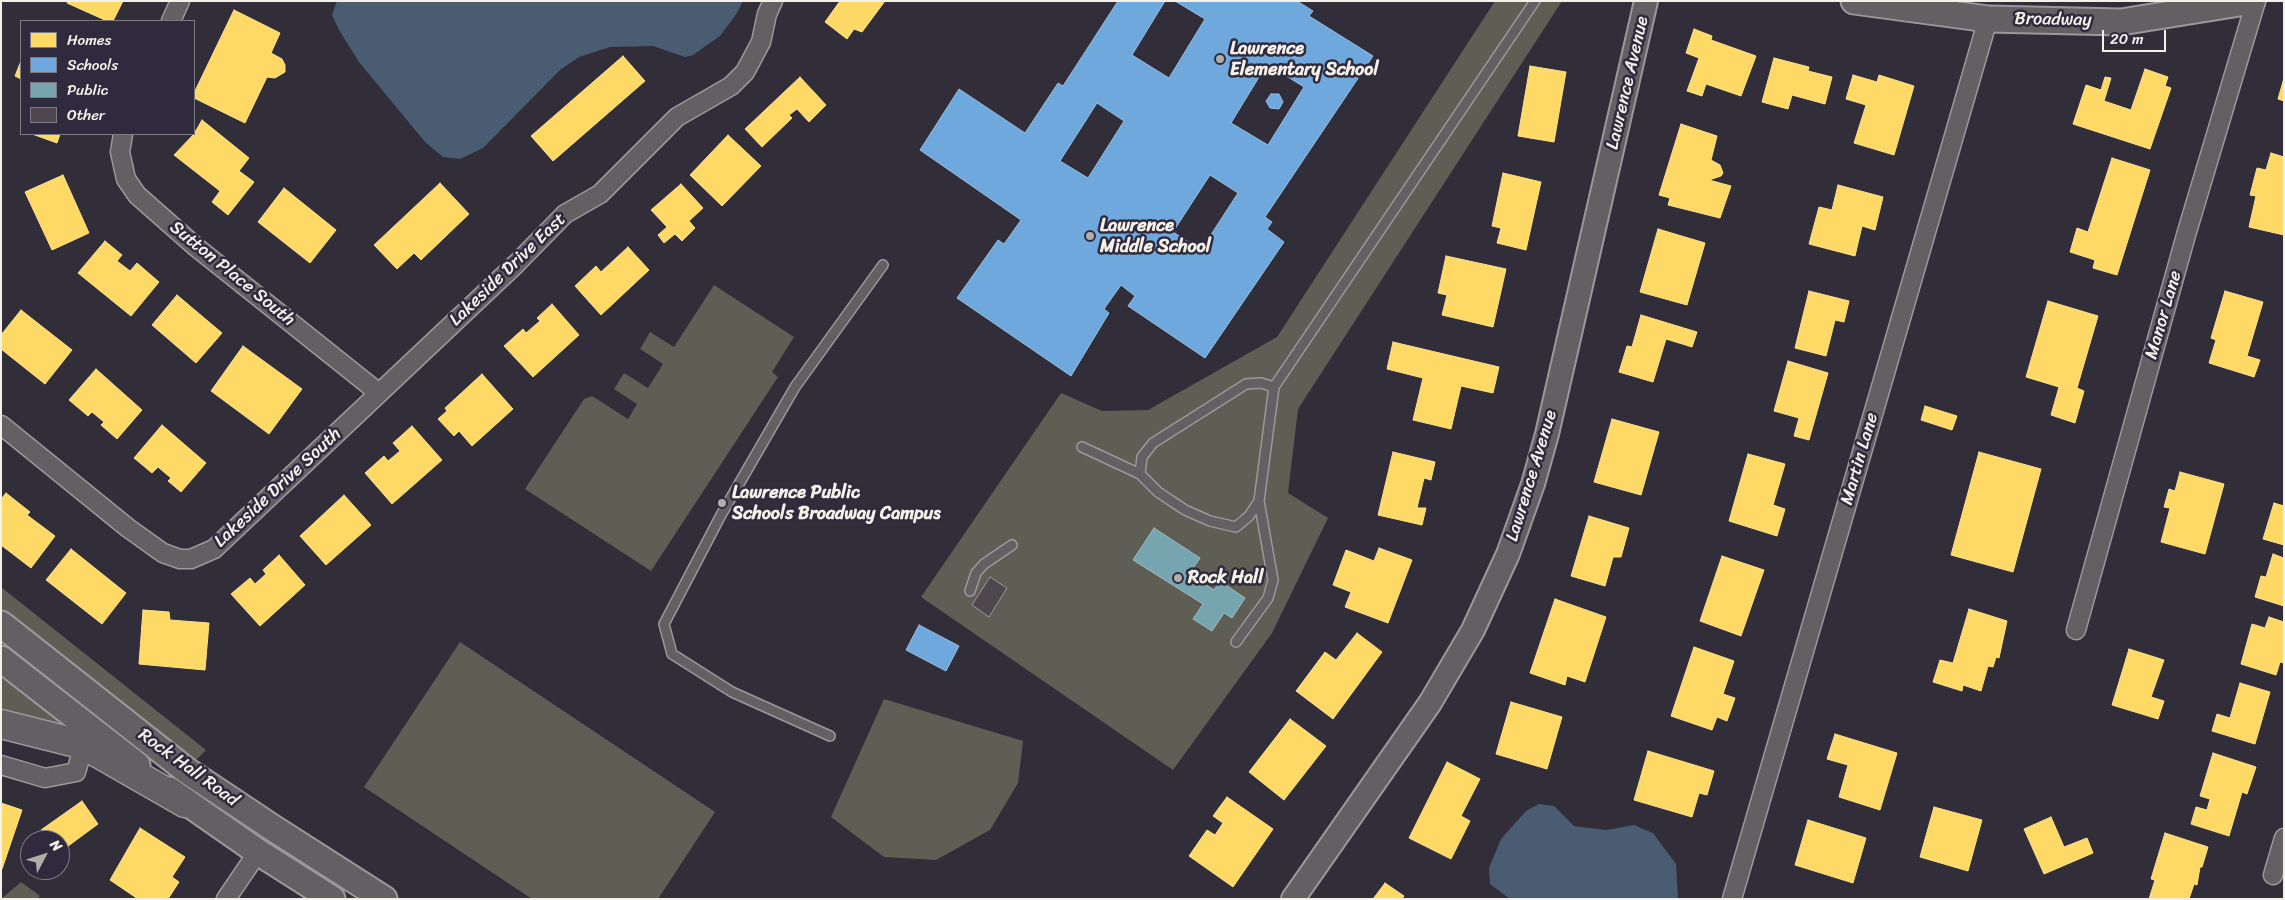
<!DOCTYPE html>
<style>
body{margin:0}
#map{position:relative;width:2285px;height:900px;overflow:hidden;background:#312e39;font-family:Sriracha,sans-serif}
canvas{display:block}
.frame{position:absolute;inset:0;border:2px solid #f4f1e8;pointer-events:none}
.legend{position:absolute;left:20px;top:20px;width:175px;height:115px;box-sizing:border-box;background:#2f2a3d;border:1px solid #7e7a81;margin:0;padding:6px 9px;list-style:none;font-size:15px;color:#f4f1e8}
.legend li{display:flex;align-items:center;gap:10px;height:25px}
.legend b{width:25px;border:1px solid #7e7a81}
.north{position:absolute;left:20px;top:830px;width:50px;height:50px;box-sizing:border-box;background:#2f2a3d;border:1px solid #7e7a81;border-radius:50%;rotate:50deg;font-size:14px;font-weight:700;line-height:20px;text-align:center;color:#f4f1e8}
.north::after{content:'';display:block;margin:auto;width:18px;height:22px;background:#b0adab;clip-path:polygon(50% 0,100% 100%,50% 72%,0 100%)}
.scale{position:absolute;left:2102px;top:30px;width:64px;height:22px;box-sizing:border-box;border:2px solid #f4f1e8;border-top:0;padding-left:6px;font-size:15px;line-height:18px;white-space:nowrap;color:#f4f1e8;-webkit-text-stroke:4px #2f2a3d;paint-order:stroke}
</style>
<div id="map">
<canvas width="2285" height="900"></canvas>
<div class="frame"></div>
<ul class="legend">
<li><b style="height:14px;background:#ffd966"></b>Homes</li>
<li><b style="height:14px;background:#6fa8dc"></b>Schools</li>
<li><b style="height:14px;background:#76a5af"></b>Public</li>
<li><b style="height:14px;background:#4e484e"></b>Other</li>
</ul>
<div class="north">N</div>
<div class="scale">20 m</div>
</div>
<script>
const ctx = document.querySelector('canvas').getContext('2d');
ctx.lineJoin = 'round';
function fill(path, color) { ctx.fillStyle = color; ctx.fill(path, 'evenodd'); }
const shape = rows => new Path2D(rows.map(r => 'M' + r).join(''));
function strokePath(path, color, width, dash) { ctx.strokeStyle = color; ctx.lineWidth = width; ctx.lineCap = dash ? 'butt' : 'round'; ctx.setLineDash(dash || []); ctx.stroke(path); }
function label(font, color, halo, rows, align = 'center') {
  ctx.font = font + ' Sriracha,sans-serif'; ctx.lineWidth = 5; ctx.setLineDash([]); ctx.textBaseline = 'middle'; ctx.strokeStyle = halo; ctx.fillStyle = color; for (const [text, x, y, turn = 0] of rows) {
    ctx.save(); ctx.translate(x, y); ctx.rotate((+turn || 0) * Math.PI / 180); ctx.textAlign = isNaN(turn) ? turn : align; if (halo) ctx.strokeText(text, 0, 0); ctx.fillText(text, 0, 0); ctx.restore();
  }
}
fill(shape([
 [1495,1,1562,1,1298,409,1288,493,1328,518,1272,633,1173,770,921,597,1061,393,1102,411,1148,410,1277,337],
 [714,285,794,337,772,372,778,377,651,571,525,489,584,399,592,396,628,419,637,404,614,389,624,373,648,388,663,364,640,349,650,332,674,347],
 [1,587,206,750,189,767,1,618],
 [460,642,715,812,658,899,532,899,364,787],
 [1,661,128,757,1,727],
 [884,699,1023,741,1018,783,990,830,936,860,884,857,831,817],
 [21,882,40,896,37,899,1,899]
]), '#5e5e54');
fill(shape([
 [337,1,743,1,737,13,720,36,693,55,685,57,653,46,610,47,579,57,560,70,483,148,460,159,443,157,425,142,359,62,339,30,332,15],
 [1539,804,1554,806,1574,826,1606,830,1634,825,1653,833,1676,864,1678,899,1510,899,1490,884,1489,868,1501,839,1526,811]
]), '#4a5c72');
const homes = shape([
 [68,1,123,1,113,21,107,21,67,3,68,1],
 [840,1,885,1,862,32,854,29,847,39,825,22,840,1],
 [234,10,280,33,271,53,282,59,285,65,285,72,275,78,267,77,245,123,194,98,194,93,234,10],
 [1694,29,1712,36,1711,40,1756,56,1741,96,1706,84,1702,96,1687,91,1699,58,1686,53,1694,29],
 [623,56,645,81,553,161,531,136,623,56],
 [1774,58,1809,67,1808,71,1832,77,1825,104,1792,95,1788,109,1762,102,1774,58],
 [21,61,21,79,15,76,21,61],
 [1530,66,1566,72,1554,142,1518,136,1530,66],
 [2145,69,2168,77,2165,86,2171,88,2150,149,2073,124,2086,85,2101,90,2105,77,2111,78,2104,101,2131,110,2145,69],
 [1853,75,1877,82,1879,75,1914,86,1894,155,1854,143,1866,105,1846,99,1853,75],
 [800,77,826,105,809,122,797,109,789,115,792,118,762,147,745,129,800,77],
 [2284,78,2284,101,2278,99,2284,78],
 [202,120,249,158,239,171,254,182,228,215,212,202,220,191,174,155,194,134,202,120],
 [1681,124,1717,136,1711,160,1720,165,1723,173,1721,176,1709,180,1731,186,1720,218,1668,205,1670,198,1659,195,1681,124],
 [32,134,60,134,57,143,32,134],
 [728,135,761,166,722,206,690,175,728,135],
 [2271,153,2284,157,2284,235,2249,227,2256,196,2250,195,2257,168,2266,170,2271,153],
 [2112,158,2150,170,2117,275,2093,268,2095,260,2070,252,2077,228,2088,232,2112,158],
 [1503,173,1541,182,1526,250,1497,243,1501,228,1492,226,1503,173],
 [63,175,89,233,52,250,25,192,63,175],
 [440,183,469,214,421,260,414,253,397,269,374,245,440,183],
 [681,184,703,208,689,221,695,228,682,241,675,234,664,243,658,235,667,227,651,210,681,184],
 [1838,185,1883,197,1875,230,1862,226,1855,256,1809,244,1819,207,1832,210,1838,185],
 [284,188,336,230,310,263,258,222,284,188],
 [1658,229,1705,243,1687,305,1640,292,1658,229],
 [105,241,122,255,117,261,130,271,137,263,159,282,131,316,78,273,105,241],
 [628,247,649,270,601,315,575,286,596,266,601,272,628,247],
 [1446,256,1506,269,1493,327,1442,315,1447,295,1438,293,1446,256],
 [1809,291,1849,301,1844,322,1835,320,1826,356,1795,348,1809,291],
 [2225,291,2263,302,2247,356,2260,360,2254,377,2209,363,2216,340,2211,338,2225,291],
 [177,295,222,333,196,363,152,325,177,295],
 [2048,301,2098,316,2077,388,2084,391,2075,423,2051,415,2059,387,2026,377,2048,301],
 [552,304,579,335,533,377,504,346,523,329,526,333,540,321,537,318,552,304],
 [21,310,72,350,45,384,1,349,1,335,21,310],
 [1641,315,1697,332,1692,347,1666,339,1653,382,1619,372,1627,346,1632,347,1641,315],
 [1393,342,1499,367,1493,393,1461,386,1451,429,1413,420,1423,378,1387,369,1393,342],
 [243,346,302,389,269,434,211,391,243,346],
 [1788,361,1828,373,1809,440,1794,436,1799,418,1774,411,1788,361],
 [96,369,142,410,117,439,101,425,104,422,92,412,88,416,69,400,96,369],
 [482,374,513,409,472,446,459,431,454,436,438,419,447,411,445,408,482,374],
 [1925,406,1957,416,1952,430,1921,420,1925,406],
 [1612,419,1659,432,1641,495,1594,482,1612,419],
 [162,425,206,463,181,492,168,481,171,478,158,467,152,473,134,458,162,425],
 [412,426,442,460,392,504,365,473,384,456,388,461,400,451,393,443,412,426],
 [1393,452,1435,462,1431,480,1424,478,1417,508,1426,508,1422,525,1378,515,1393,452],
 [1979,452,2041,469,2013,572,1951,555,1979,452],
 [1748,454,1785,464,1773,505,1785,509,1777,536,1729,521,1748,454],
 [2180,472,2224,484,2205,554,2161,542,2170,508,2164,507,2169,489,2175,491,2180,472],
 [6,493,30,512,27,515,55,536,31,568,1,545,1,499,6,493],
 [344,495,371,525,326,565,300,536,344,495],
 [2274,503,2284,506,2284,545,2263,539,2274,503],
 [1589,516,1629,528,1621,557,1613,557,1605,586,1571,576,1589,516],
 [1379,548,1412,560,1388,623,1345,607,1351,592,1333,585,1346,550,1374,561,1379,548],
 [71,549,126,593,102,624,46,580,71,549],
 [2273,554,2284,558,2284,606,2255,597,2261,576,2266,577,2273,554],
 [279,555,305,585,260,626,231,594,250,578,255,584,266,574,263,570,279,555],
 [1722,556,1764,570,1741,636,1700,621,1722,556],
 [1555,599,1606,617,1585,682,1567,676,1565,685,1530,673,1555,599],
 [1969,609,2007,621,1999,658,1996,657,1993,667,1988,666,1981,691,1963,685,1962,691,1933,682,1940,660,1953,663,1969,609],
 [143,610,169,612,170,620,209,623,205,670,139,664,143,610],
 [2269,617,2284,622,2284,663,2280,662,2276,675,2241,664,2252,624,2265,628,2269,617],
 [1357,633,1382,652,1333,719,1296,691,1325,652,1336,660,1357,633],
 [1694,647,1734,661,1723,694,1735,698,1727,721,1717,717,1712,730,1671,716,1694,647],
 [2129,649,2164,660,2151,697,2164,701,2158,719,2112,705,2129,649],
 [2240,683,2270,692,2255,744,2212,731,2217,714,2230,718,2240,683],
 [1511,702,1562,717,1547,769,1496,754,1511,702],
 [1290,719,1326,746,1284,800,1249,772,1290,719],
 [1835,734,1897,753,1880,810,1839,797,1848,765,1827,759,1835,734],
 [1648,751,1714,771,1707,795,1699,793,1692,817,1634,800,1648,751],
 [2213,753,2256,767,2247,794,2242,792,2229,836,2191,824,2196,807,2207,810,2210,799,2200,796,2213,753],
 [1447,762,1480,779,1461,816,1470,821,1451,859,1409,838,1447,762],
 [1227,797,1273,829,1233,887,1189,856,1207,830,1215,835,1223,823,1213,816,1227,797],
 [82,801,98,824,60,852,60,840,47,840,41,830,82,801],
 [1,803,22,810,2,869,1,869,1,803],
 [1934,807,1982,820,1968,871,1920,857,1934,807],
 [2051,817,2064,847,2087,838,2093,853,2044,874,2024,829,2051,817],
 [1808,820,1866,838,1853,883,1795,865,1808,820],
 [140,828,185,857,172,877,179,882,168,899,138,899,110,880,140,828],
 [2165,833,2208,847,2202,867,2200,867,2197,885,2194,884,2189,899,2149,899,2155,880,2151,879,2165,833],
 [1385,883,1404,896,1402,899,1373,899,1385,883]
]);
fill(homes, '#ffd966');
strokePath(homes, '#fce08d', 1);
const schools = shape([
 [1118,1,1165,1,1132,55,1169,78,1205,19,1175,1,1297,1,1313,11,1309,16,1373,56,1265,217,1272,222,1267,229,1284,242,1205,358,1128,306,1135,296,1121,285,1104,309,1109,313,1071,376,957,298,998,240,1004,244,1021,220,920,150,959,89,1025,133,1058,83,1063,86,1118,1],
 [1267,64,1304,87,1268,145,1231,123,1267,64],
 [1097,103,1124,121,1088,178,1060,161,1097,103],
 [1210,175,1238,193,1201,250,1173,232,1210,175],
 [1271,94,1279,94,1283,102,1279,109,1270,108,1266,101,1271,94],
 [919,625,959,646,946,671,906,650,919,625]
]);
fill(schools, '#6fa8dc');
strokePath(schools, '#97bee0', 1);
const public = shape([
 [1154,528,1200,558,1189,574,1214,590,1220,581,1245,598,1232,618,1224,613,1212,631,1193,619,1203,604,1133,560,1154,528]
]);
fill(public, '#76a5af');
strokePath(public, '#9cbcc0', 1);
const building = shape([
 [990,577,1007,588,989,617,972,605,990,577]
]);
fill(building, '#4e484e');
strokePath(building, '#9a989b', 1);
const service = shape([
 [1274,387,1261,383,1246,384,1153,443,1142,457,1140,474,1158,492,1185,510,1210,521,1236,527,1249,516,1259,501,1274,387,1535,1],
 [1082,447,1140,474],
 [970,591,976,573,984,564,1012,545],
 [1236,642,1268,598,1273,580,1259,501],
 [830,736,732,692,672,654,664,624,721,515,795,387,883,265]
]);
const minor = shape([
 [171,21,180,1],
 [123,134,120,152,126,179,137,195,196,247,379,393],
 [1,425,128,528,163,553,180,559,191,559,214,549,516,264,565,214,600,194,677,117,731,86,745,72,761,42,767,14,773,1],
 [2076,630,2186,235,2256,1],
 [1,765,45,778,76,772,84,745],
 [2273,875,2284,838],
 [226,899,258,852],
 [1732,899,1988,19]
]);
const tertiary = shape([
 [1293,899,1430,703,1473,630,1508,554,1533,484,1547,434,1646,1]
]);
const secondary = shape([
 [1854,1,1988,19,2121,22,2252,1],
 [1,624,186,770,273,828,384,899],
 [1,659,137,765],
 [169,790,258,852,332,899]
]);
const trunk = shape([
 [1,724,84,745,185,803]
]);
strokePath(service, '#9a989b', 12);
strokePath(minor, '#9a989b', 21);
strokePath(tertiary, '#9a989b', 26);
strokePath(secondary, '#9a989b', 29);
strokePath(trunk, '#9a989b', 31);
strokePath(service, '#626063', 9);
strokePath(minor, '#626063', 18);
strokePath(tertiary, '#626063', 22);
strokePath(secondary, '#626063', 25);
strokePath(trunk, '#626063', 28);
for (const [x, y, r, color] of [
 [1220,59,5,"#b0adab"],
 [1090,236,5,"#b0adab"],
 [722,503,5,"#b0adab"],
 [1178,578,5,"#b0adab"]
]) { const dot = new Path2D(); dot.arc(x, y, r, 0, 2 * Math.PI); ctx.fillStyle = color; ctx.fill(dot); strokePath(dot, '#2f2a3d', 2); }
label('18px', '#f4f1e8', '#2f2a3d', [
 ["Broadway",2053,20,1],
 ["Lawrence Avenue",1628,83,-77],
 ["Lakeside Drive East",508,270,-44],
 ["Sutton Place South",232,274,39],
 ["Manor Lane",2164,315,-74],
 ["Martin Lane",1860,459,-74],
 ["Lawrence Avenue",1532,476,-73],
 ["Lakeside Drive South",278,488,-43],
 ["Rock Hall Road",188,768,36]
]);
label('bold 18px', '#f4f1e8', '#2f2a3d', [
 ["Lawrence",1230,49],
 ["Elementary School",1230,70],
 ["Lawrence",1100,226],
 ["Middle School",1100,247],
 ["Lawrence Public",732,493],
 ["Schools Broadway Campus",732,514],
 ["Rock Hall",1188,578]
], 'left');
</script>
